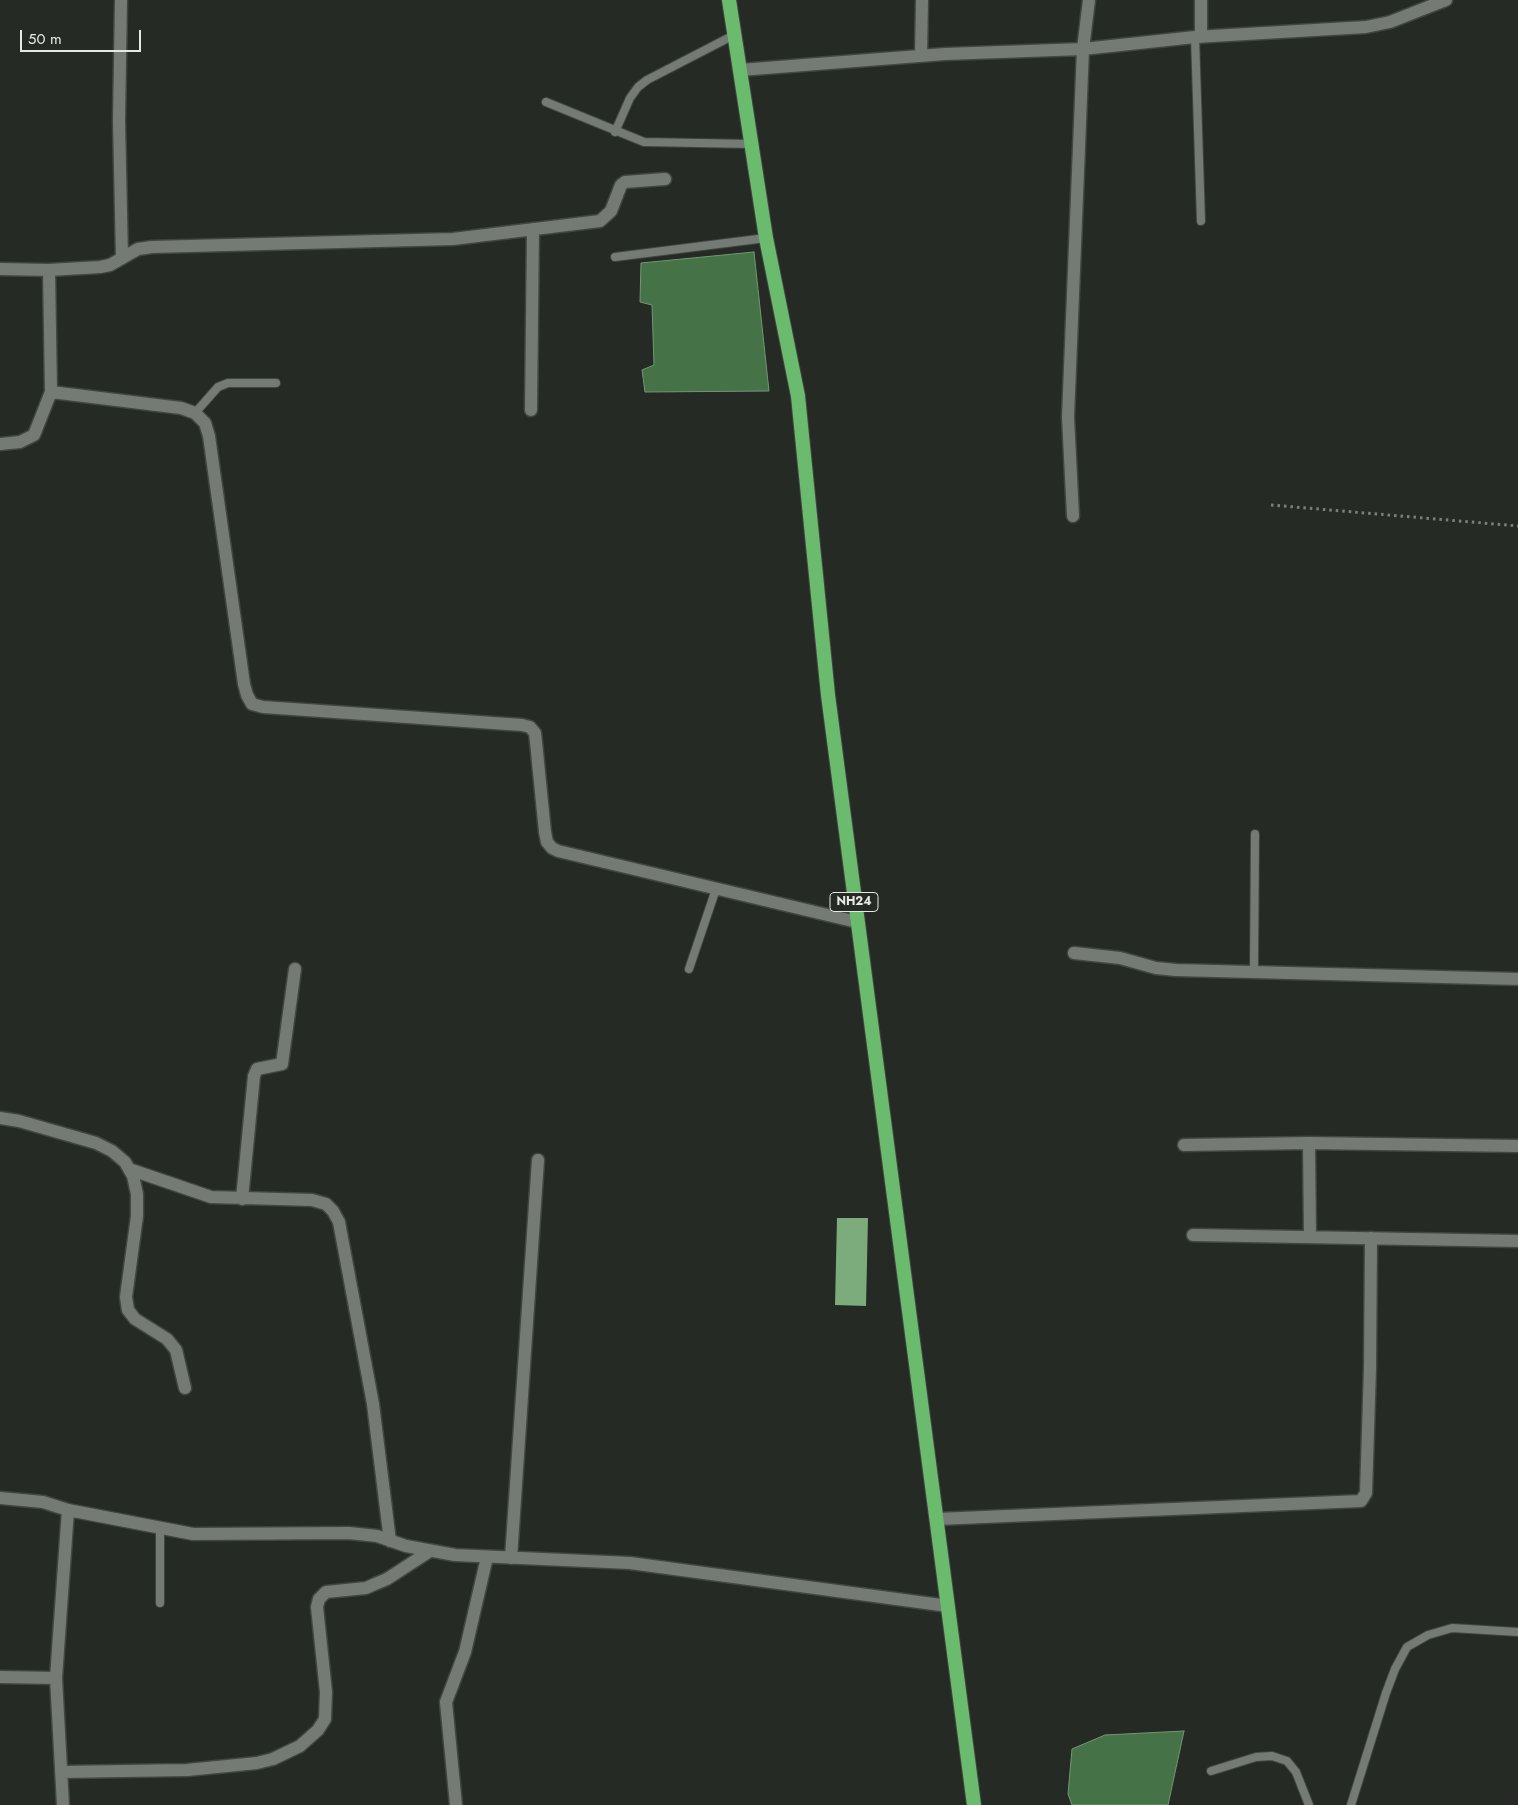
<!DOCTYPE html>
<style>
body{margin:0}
#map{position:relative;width:1518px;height:1805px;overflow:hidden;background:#252a25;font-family:Jost,sans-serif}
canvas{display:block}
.scale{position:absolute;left:20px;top:30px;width:121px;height:22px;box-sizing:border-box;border:2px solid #e5e9e5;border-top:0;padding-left:6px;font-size:15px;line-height:18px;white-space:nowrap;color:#e5e9e5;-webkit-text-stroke:4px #252a25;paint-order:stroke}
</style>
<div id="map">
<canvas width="1518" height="1805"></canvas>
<div class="scale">50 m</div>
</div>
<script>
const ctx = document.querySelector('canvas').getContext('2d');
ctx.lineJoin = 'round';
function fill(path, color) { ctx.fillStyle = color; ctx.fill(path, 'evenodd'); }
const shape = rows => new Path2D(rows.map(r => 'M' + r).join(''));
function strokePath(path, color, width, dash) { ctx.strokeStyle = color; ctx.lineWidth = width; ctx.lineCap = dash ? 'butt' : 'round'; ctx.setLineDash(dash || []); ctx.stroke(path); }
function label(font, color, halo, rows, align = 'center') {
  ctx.font = font + ' Jost,sans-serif'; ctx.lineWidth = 5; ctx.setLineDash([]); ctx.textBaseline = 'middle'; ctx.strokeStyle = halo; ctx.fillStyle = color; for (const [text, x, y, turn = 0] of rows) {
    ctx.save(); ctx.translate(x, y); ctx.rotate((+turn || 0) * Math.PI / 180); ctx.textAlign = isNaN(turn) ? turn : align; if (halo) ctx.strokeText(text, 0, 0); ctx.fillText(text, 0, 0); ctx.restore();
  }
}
const water = shape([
 [754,252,769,391,645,392,642,370,654,365,652,305,640,302,641,263,754,252],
 [1184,1731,1168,1805,1072,1805,1068,1794,1072,1749,1105,1735,1184,1731]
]);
fill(water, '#457246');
strokePath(water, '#759676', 1);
fill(shape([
 [837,1218,868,1218,866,1306,835,1305]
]), '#7cab7c');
const service = shape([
 [1195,37,1201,221],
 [546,102,644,142,751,144],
 [615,132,630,98,638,87,647,80,734,35],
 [615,257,766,238],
 [195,413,218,387,228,383,276,383],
 [689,969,716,889],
 [1254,972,1255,834],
 [160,1528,160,1603],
 [1211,1771,1256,1757,1272,1756,1287,1761,1296,1772,1309,1805],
 [1351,1805,1386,1693,1395,1669,1407,1647,1428,1635,1452,1628,1518,1632]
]);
const minor = shape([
 [121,0,119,121,122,258],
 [1201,0,1201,37],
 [921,56,922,0],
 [740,70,945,54,1083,49,1195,37,1366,27,1390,22,1446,0],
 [0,269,49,270,100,267,110,265,138,249,152,247,453,239,600,221,611,211,621,185,625,182,665,179],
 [49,270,51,392],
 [531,410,533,229],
 [0,444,20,442,34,435,51,392,181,408,195,413,205,423,209,436,244,684,247,695,252,704,263,707,522,725,530,727,535,733,536,742,545,832,547,842,552,848,558,851,857,922],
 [1073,516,1068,417,1083,49,1089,0],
 [1074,953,1120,958,1156,968,1176,970,1518,979],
 [0,1118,19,1121,96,1143,112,1151,125,1162,133,1176,137,1194,137,1216,126,1297,128,1310,135,1319,167,1339,176,1350,185,1388],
 [1309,1143,1310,1237],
 [1184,1145,1309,1143,1518,1146],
 [129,1169,211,1197,312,1200,326,1204,333,1211,339,1222,373,1404,390,1541],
 [242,1199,254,1076,257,1069,282,1064,295,969],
 [1193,1235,1518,1241],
 [0,1498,43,1502,68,1510,193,1534,349,1533,377,1536,406,1546,455,1555,630,1563,948,1606],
 [937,1519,1361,1501,1366,1493,1370,1368,1371,1238],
 [511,1558,538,1160],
 [0,1677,56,1678],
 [61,1772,187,1770,257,1763,273,1759,300,1746,318,1730,325,1719,326,1692,317,1607,319,1599,326,1592,366,1588,375,1584,387,1579,430,1551],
 [63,1805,56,1678,68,1510],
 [456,1805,446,1702,465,1652,487,1557]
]);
const trunk = shape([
 [729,0,766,238,798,396,828,695,974,1805]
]);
strokePath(service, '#424642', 10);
strokePath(minor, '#424642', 15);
strokePath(trunk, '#424642', 16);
strokePath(shape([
 [1271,505,1518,526]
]), '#7c807c', 3, [2.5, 4]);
strokePath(service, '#747a74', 8);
strokePath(minor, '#747a74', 12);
strokePath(trunk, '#6abb6d', 14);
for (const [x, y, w] of [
 [854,902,48]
]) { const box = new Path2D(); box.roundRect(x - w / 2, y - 9.5, w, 19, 4); ctx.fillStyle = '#252a25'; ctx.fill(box); strokePath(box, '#e5e9e5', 1); }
label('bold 12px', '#e5e9e5', null, [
 ["NH24",854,902]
]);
</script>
